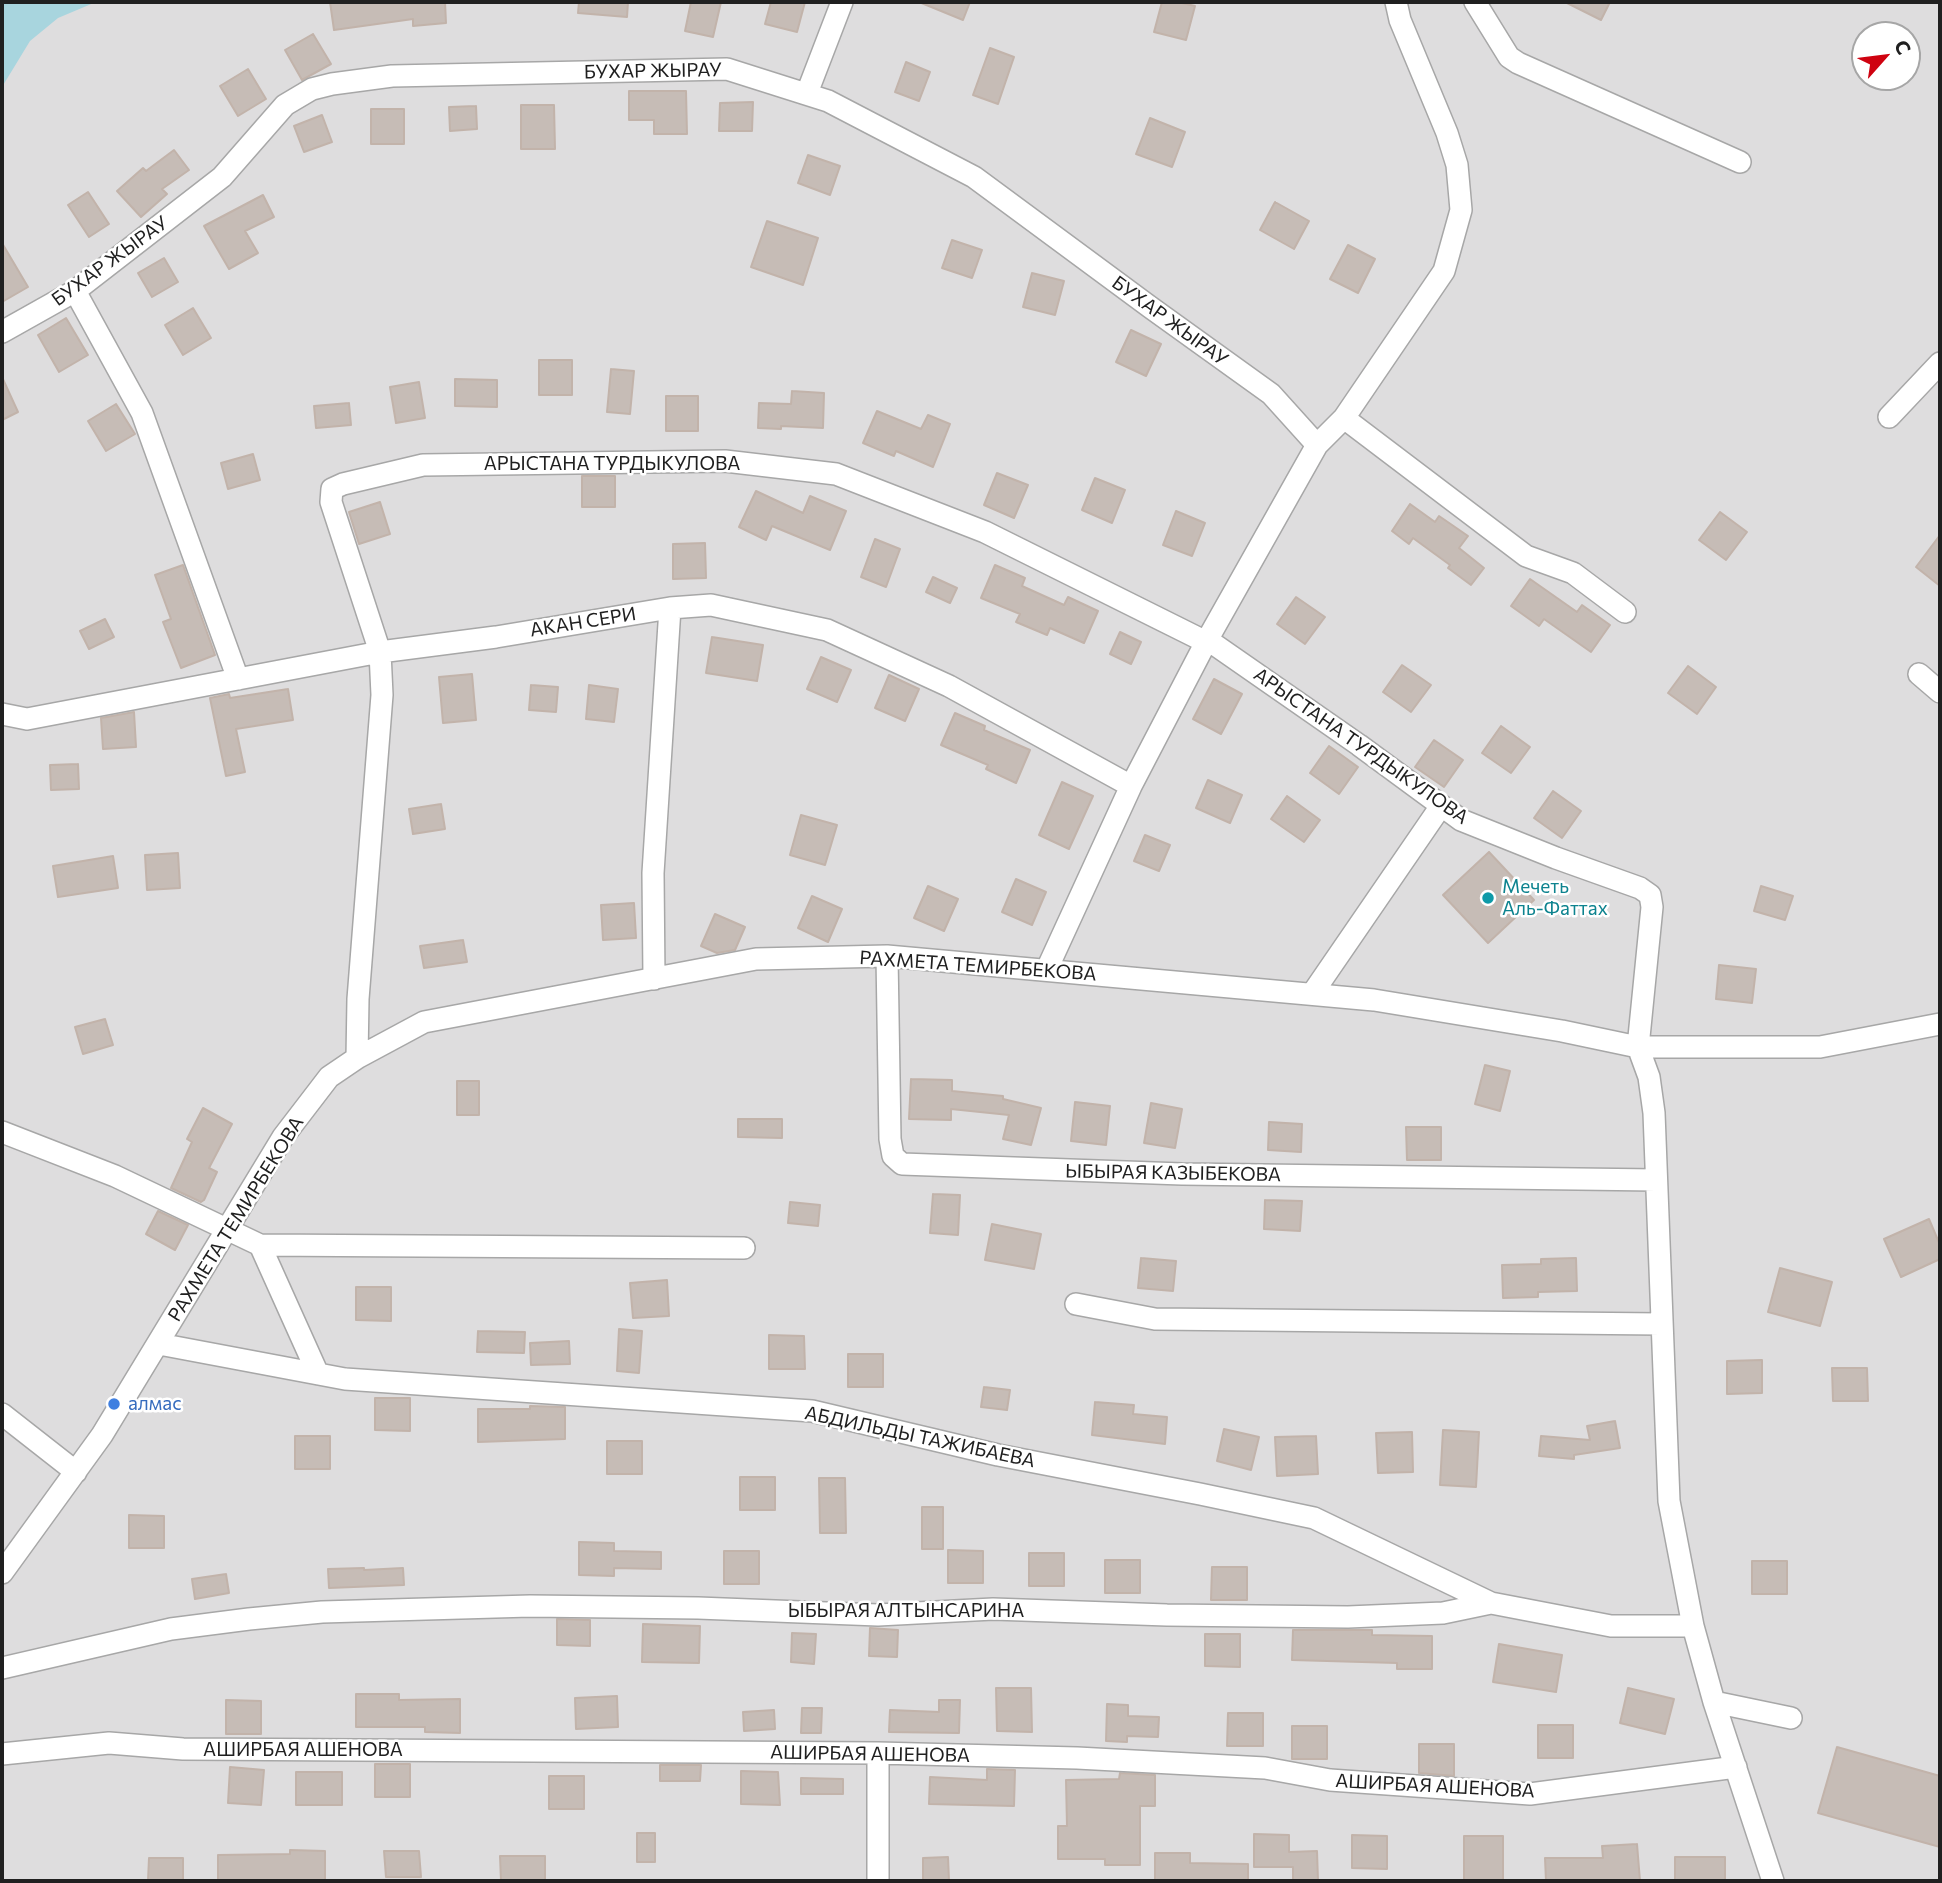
<!DOCTYPE html>
<meta charset="utf-8">
<style>
body{margin:0}
#map{position:relative;width:1942px;height:1883px;overflow:hidden;background:#f1ede7;font-family:Commissioner,sans-serif}
canvas{display:block}
.frame{position:absolute;inset:0;border:4px solid #202020;pointer-events:none}
.north{position:absolute;left:1851px;top:21px;width:70px;height:70px;box-sizing:border-box;background:#fff;border:2px solid #a6a6a6;border-radius:50%;rotate:62deg;font-size:19px;font-weight:700;line-height:28px;text-align:center;color:#202020}
.north::after{content:'';display:block;margin:auto;width:24px;height:32px;background:#cf0210;clip-path:polygon(50% 0,100% 100%,50% 72%,0 100%)}
</style>
<div id="map">
<canvas width="1942" height="1883"></canvas>
<div class="frame"></div>
<div class="north">С</div>
</div>
<script>
const ctx = document.querySelector('canvas').getContext('2d');
ctx.lineJoin = 'round';
function fill(path, color) { ctx.fillStyle = color; ctx.fill(path, 'evenodd'); }
const shape = rows => new Path2D(rows.map(r => 'M' + r).join(''));
function strokePath(path, color, width, dash) { ctx.strokeStyle = color; ctx.lineWidth = width; ctx.lineCap = dash ? 'butt' : 'round'; ctx.setLineDash(dash || []); ctx.stroke(path); }
function label(font, color, halo, rows, align = 'center') {
  ctx.font = font + ' Commissioner,sans-serif'; ctx.lineWidth = 5; ctx.setLineDash([]); ctx.textBaseline = 'middle'; ctx.strokeStyle = halo; ctx.fillStyle = color; for (const [text, x, y, turn = 0] of rows) {
    ctx.save(); ctx.translate(x, y); ctx.rotate((+turn || 0) * Math.PI / 180); ctx.textAlign = isNaN(turn) ? turn : align; if (halo) ctx.strokeText(text, 0, 0); ctx.fillText(text, 0, 0); ctx.restore();
  }
}
fill(shape([
 [2,2,1940,2,1940,1881,2,1881],
 [1865,35,1907,35,1907,77,1865,77]
]), '#deddde');
fill(shape([
 [2,2,96,2,58,18,30,41,2,87]
]), '#a8d5de');
const building = shape([
 [330,2,445,2,446,23,413,26,413,19,334,30,330,2],
 [579,2,628,2,627,17,578,13,579,2],
 [691,2,721,2,713,37,685,31,691,2],
 [771,2,805,2,797,32,765,24,771,2],
 [919,2,970,2,963,20,919,2],
 [1162,2,1178,2,1195,6,1186,40,1154,32,1162,2],
 [1565,2,1610,2,1601,20,1565,2],
 [313,34,331,64,302,80,285,50,313,34],
 [990,48,1014,57,998,104,973,95,990,48],
 [906,62,930,72,919,101,895,92,906,62],
 [248,69,266,99,238,116,220,86,248,69],
 [629,91,686,91,687,134,654,134,654,120,629,120,629,91],
 [753,102,752,131,719,131,720,103,753,102],
 [521,105,554,105,555,149,521,149,521,105],
 [476,106,477,129,450,131,449,107,476,106],
 [371,109,404,109,404,144,371,144,371,109],
 [322,115,332,142,304,152,294,126,322,115],
 [1150,118,1185,132,1172,167,1136,154,1150,118],
 [174,150,189,170,162,189,167,194,141,217,117,191,143,168,146,171,174,150],
 [808,155,840,166,830,195,798,183,808,155],
 [88,192,109,224,89,237,68,205,88,192],
 [263,195,274,217,245,231,258,253,229,269,204,226,263,195],
 [1275,202,1309,221,1294,249,1260,230,1275,202],
 [767,221,818,238,803,285,751,267,767,221],
 [952,240,982,250,972,278,942,268,952,240],
 [2,243,28,287,2,302,2,243],
 [1348,245,1375,259,1358,293,1330,279,1348,245],
 [164,258,178,282,152,297,138,273,164,258],
 [1032,273,1064,281,1055,315,1023,307,1032,273],
 [193,308,211,338,183,355,165,325,193,308],
 [66,318,88,355,59,372,38,335,66,318],
 [1131,330,1161,344,1146,376,1116,362,1131,330],
 [539,360,572,360,572,395,539,395,539,360],
 [611,369,634,371,630,414,607,412,611,369],
 [2,377,18,412,2,420,2,377],
 [455,379,497,380,497,407,455,406,455,379],
 [419,382,425,418,396,423,390,387,419,382],
 [792,391,824,393,823,428,781,426,781,429,758,428,759,403,791,404,792,391],
 [666,396,698,396,698,431,666,431,666,396],
 [349,403,351,425,316,428,314,406,349,403],
 [116,404,135,434,106,451,88,421,116,404],
 [877,411,921,429,928,415,950,424,933,467,896,451,894,456,863,443,877,411],
 [253,454,260,480,228,489,221,463,253,454],
 [997,473,1028,485,1014,518,984,505,997,473],
 [582,476,615,476,615,507,582,507,582,476],
 [1095,478,1125,490,1112,523,1082,510,1095,478],
 [756,491,803,513,810,496,846,511,830,550,772,526,766,540,739,527,756,491],
 [380,502,390,534,359,544,349,512,380,502],
 [1410,504,1435,522,1439,516,1468,536,1459,548,1484,568,1471,585,1448,568,1450,565,1413,538,1409,544,1392,531,1410,504],
 [1176,511,1205,523,1192,556,1163,545,1176,511],
 [1720,512,1747,532,1726,560,1699,540,1720,512],
 [1940,535,1940,586,1916,567,1940,535],
 [875,539,900,549,886,587,861,577,875,539],
 [705,543,706,578,673,579,673,544,705,543],
 [183,565,215,655,181,668,163,622,171,619,155,575,183,565],
 [995,565,1025,578,1022,586,1064,605,1068,597,1098,611,1084,643,1050,628,1047,635,1016,622,1020,614,981,598,995,565],
 [933,577,957,588,950,603,926,592,933,577],
 [1530,579,1577,612,1582,605,1610,625,1591,652,1544,619,1539,626,1511,606,1530,579],
 [1296,597,1325,617,1305,644,1277,624,1296,597],
 [105,619,114,637,89,649,80,631,105,619],
 [1120,632,1141,642,1131,664,1110,654,1120,632],
 [712,637,763,645,757,681,706,673,712,637],
 [821,657,851,670,837,702,807,689,821,657],
 [1402,665,1431,685,1411,712,1383,692,1402,665],
 [1688,666,1716,687,1697,714,1668,693,1688,666],
 [472,674,476,720,443,723,439,677,472,674],
 [889,675,919,689,905,721,875,708,889,675],
 [1214,679,1242,694,1221,734,1193,719,1214,679],
 [531,685,558,687,556,712,529,710,531,685],
 [589,685,618,689,614,722,586,719,589,685],
 [288,689,293,720,236,729,245,772,226,776,210,698,229,694,230,698,288,689],
 [134,712,136,747,103,749,101,718,134,712],
 [955,713,985,726,984,730,1030,750,1016,783,986,769,988,765,941,745,955,713],
 [1501,726,1530,747,1511,773,1482,753,1501,726],
 [1434,740,1463,760,1444,787,1415,767,1434,740],
 [1329,746,1358,767,1339,794,1310,773,1329,746],
 [78,764,79,789,51,790,50,765,78,764],
 [1208,780,1242,795,1230,823,1196,808,1208,780],
 [1062,782,1093,796,1069,849,1039,835,1062,782],
 [1553,791,1581,811,1562,838,1534,818,1553,791],
 [1287,796,1320,820,1304,842,1271,819,1287,796],
 [441,804,445,829,413,834,409,809,441,804],
 [801,815,837,825,825,865,790,855,801,815],
 [1145,835,1170,845,1159,871,1134,861,1145,835],
 [1489,852,1534,900,1488,943,1443,895,1489,852],
 [178,853,180,888,147,890,145,855,178,853],
 [113,856,118,888,58,897,53,866,113,856],
 [1016,879,1046,892,1032,925,1002,912,1016,879],
 [928,886,958,899,944,931,914,918,928,886],
 [1761,886,1793,896,1785,920,1754,911,1761,886],
 [812,896,842,909,828,942,798,928,812,896],
 [634,903,636,938,603,940,601,905,634,903],
 [715,914,745,927,735,950,717,953,701,946,715,914],
 [463,940,467,962,424,968,420,946,463,940],
 [1719,965,1756,969,1752,1003,1716,999,1719,965],
 [105,1019,113,1045,83,1054,75,1027,105,1019],
 [1485,1065,1510,1071,1500,1111,1475,1104,1485,1065],
 [911,1079,952,1080,952,1091,1003,1096,1003,1099,1041,1108,1031,1145,1003,1139,1009,1115,951,1109,951,1120,909,1119,911,1079],
 [457,1081,479,1081,479,1115,457,1115,457,1081],
 [1075,1102,1110,1106,1106,1145,1071,1141,1075,1102],
 [1151,1103,1182,1109,1175,1148,1144,1143,1151,1103],
 [203,1108,232,1124,209,1168,217,1172,204,1200,201,1202,171,1188,192,1142,187,1139,203,1108],
 [738,1119,782,1119,782,1138,738,1137,738,1119],
 [1269,1122,1302,1124,1301,1152,1268,1150,1269,1122],
 [1406,1127,1441,1127,1441,1160,1407,1160,1406,1127],
 [933,1194,960,1195,958,1235,930,1233,933,1194],
 [1265,1200,1302,1201,1300,1231,1264,1229,1265,1200],
 [790,1202,820,1205,818,1226,788,1223,790,1202],
 [158,1211,188,1225,175,1250,146,1234,158,1211],
 [1929,1219,1940,1245,1940,1259,1901,1277,1884,1239,1929,1219],
 [992,1224,1041,1234,1034,1269,985,1260,992,1224],
 [1141,1258,1176,1261,1173,1291,1138,1288,1141,1258],
 [1576,1258,1577,1291,1538,1292,1538,1297,1503,1298,1502,1265,1541,1264,1541,1259,1576,1258],
 [1780,1268,1832,1282,1820,1326,1768,1312,1780,1268],
 [667,1280,669,1316,633,1318,630,1283,667,1280],
 [356,1287,391,1287,391,1321,356,1320,356,1287],
 [619,1329,642,1331,639,1373,617,1371,619,1329],
 [478,1331,525,1332,524,1353,477,1352,478,1331],
 [769,1335,804,1336,805,1369,769,1369,769,1335],
 [569,1341,570,1364,531,1365,530,1343,569,1341],
 [848,1354,883,1354,883,1387,848,1387,848,1354],
 [1762,1360,1762,1393,1727,1394,1727,1361,1762,1360],
 [1832,1368,1867,1368,1868,1401,1833,1401,1832,1368],
 [984,1387,1010,1390,1007,1410,981,1407,984,1387],
 [375,1398,410,1398,410,1431,375,1430,375,1398],
 [1095,1402,1134,1405,1133,1414,1167,1417,1165,1444,1092,1435,1095,1402],
 [530,1406,565,1407,565,1439,478,1442,478,1409,530,1409,530,1406],
 [1615,1421,1620,1448,1574,1455,1574,1459,1539,1456,1541,1436,1590,1440,1587,1426,1615,1421],
 [1224,1429,1259,1437,1251,1470,1217,1461,1224,1429],
 [1443,1430,1479,1432,1476,1487,1440,1485,1443,1430],
 [1412,1432,1413,1472,1378,1473,1376,1433,1412,1432],
 [295,1436,330,1436,330,1469,295,1469,295,1436],
 [1316,1436,1318,1474,1277,1476,1275,1437,1316,1436],
 [607,1441,642,1441,642,1474,607,1474,607,1441],
 [740,1477,775,1477,775,1510,740,1510,740,1477],
 [819,1478,845,1478,846,1533,820,1533,819,1478],
 [922,1507,943,1507,943,1549,922,1549,922,1507],
 [129,1515,164,1516,164,1548,129,1548,129,1515],
 [579,1542,614,1543,614,1551,661,1552,661,1569,614,1568,614,1576,579,1575,579,1542],
 [948,1550,983,1551,983,1583,948,1583,948,1550],
 [724,1551,759,1551,759,1584,724,1584,724,1551],
 [1029,1553,1064,1553,1064,1586,1029,1586,1029,1553],
 [1105,1560,1140,1560,1140,1593,1105,1593,1105,1560],
 [1752,1561,1787,1561,1787,1594,1752,1594,1752,1561],
 [1212,1567,1247,1567,1247,1600,1211,1600,1212,1567],
 [364,1568,364,1570,403,1568,404,1585,329,1588,328,1569,364,1568],
 [226,1574,229,1593,195,1599,192,1579,226,1574],
 [557,1619,590,1620,590,1646,557,1645,557,1619],
 [643,1624,700,1626,699,1663,642,1662,643,1624],
 [870,1628,898,1630,897,1657,869,1656,870,1628],
 [1293,1630,1372,1630,1372,1635,1432,1636,1432,1669,1397,1669,1397,1663,1292,1660,1293,1630],
 [792,1633,816,1634,814,1664,791,1662,792,1633],
 [1205,1634,1240,1634,1240,1667,1205,1666,1205,1634],
 [1499,1644,1562,1655,1556,1692,1493,1682,1499,1644],
 [996,1688,1031,1688,1032,1732,997,1731,996,1688],
 [1628,1688,1674,1699,1665,1734,1620,1723,1628,1688],
 [356,1694,399,1694,399,1700,460,1699,460,1733,425,1732,425,1727,356,1727,356,1694],
 [617,1696,618,1727,576,1729,575,1698,617,1696],
 [226,1700,261,1701,261,1734,226,1734,226,1700],
 [939,1700,960,1700,959,1733,889,1732,890,1710,939,1712,939,1700],
 [1107,1704,1128,1705,1128,1716,1159,1717,1158,1737,1127,1736,1127,1742,1106,1741,1107,1704],
 [802,1708,822,1708,821,1733,801,1733,802,1708],
 [774,1710,775,1729,744,1731,743,1712,774,1710],
 [1228,1713,1263,1713,1263,1746,1227,1746,1228,1713],
 [1538,1725,1573,1725,1573,1758,1538,1758,1538,1725],
 [1292,1726,1327,1726,1327,1759,1292,1759,1292,1726],
 [1419,1744,1454,1744,1454,1776,1419,1773,1419,1744],
 [1837,1747,1940,1776,1940,1847,1818,1813,1837,1747],
 [375,1764,410,1764,410,1797,375,1797,375,1764],
 [660,1765,701,1765,700,1781,660,1781,660,1765],
 [230,1767,264,1770,261,1805,228,1803,230,1767],
 [987,1769,1015,1770,1014,1806,929,1804,930,1777,987,1780,987,1769],
 [741,1771,778,1772,780,1805,741,1804,741,1771],
 [296,1772,342,1772,342,1805,296,1805,296,1772],
 [1120,1773,1155,1775,1155,1806,1140,1806,1140,1865,1105,1865,1105,1859,1058,1859,1058,1826,1067,1826,1066,1780,1119,1779,1120,1773],
 [549,1776,584,1776,584,1809,549,1809,549,1776],
 [801,1778,843,1779,843,1794,801,1794,801,1778],
 [637,1833,655,1833,655,1862,637,1862,637,1833],
 [1254,1834,1289,1835,1289,1852,1317,1851,1318,1881,1293,1881,1293,1867,1254,1867,1254,1834],
 [1352,1835,1387,1836,1387,1869,1352,1868,1352,1835],
 [1464,1836,1503,1836,1503,1881,1464,1881,1464,1836],
 [1637,1844,1640,1881,1546,1881,1545,1858,1603,1858,1602,1846,1637,1844],
 [290,1850,325,1851,325,1881,218,1881,218,1855,290,1854,290,1850],
 [384,1851,419,1851,421,1877,386,1877,384,1851],
 [1155,1853,1190,1853,1190,1863,1248,1864,1248,1881,1155,1881,1155,1853],
 [500,1856,545,1856,545,1881,501,1881,500,1856],
 [948,1857,949,1881,923,1881,923,1858,948,1857],
 [1675,1857,1725,1857,1725,1881,1675,1881,1675,1857],
 [149,1858,183,1858,183,1881,148,1881,149,1858]
]);
fill(building, '#c6bcb6');
strokePath(building, '#c2b3aa', 2);
const street = shape([
 [1475,2,1509,57,1518,63,1740,162],
 [807,93,842,2],
 [75,291,142,413,238,679],
 [2,332,75,291,222,177,285,105,312,89,332,84,392,76,727,69,828,101,974,177,1150,307,1271,394,1317,445],
 [1889,417,1940,363],
 [1344,418,1526,556,1573,573,1625,612],
 [1208,640,1359,745,1461,820,1556,858,1640,888,1650,895,1652,907,1638,1047,1649,1077,1654,1113,1669,1501,1693,1626,1714,1702,1773,1881],
 [1919,674,1940,692],
 [2,714,27,719,380,652,496,637,670,608,711,605,827,630,949,686,1131,786],
 [887,956,890,1139,893,1156,902,1164,1182,1174,1656,1180],
 [1047,969,1131,786,1206,642,1317,445,1344,418,1444,271,1461,210,1457,165,1447,133,1400,20,1396,2],
 [654,979,653,873,670,608],
 [1312,994,1441,806],
 [357,1058,358,999,382,695,380,652,331,502,332,489,343,484,423,465,725,461,836,474,985,532,1206,642],
 [2,1132,115,1176,260,1245,744,1248],
 [260,1245,318,1374],
 [1076,1304,1155,1319,1661,1324],
 [159,1344,345,1379,812,1411,998,1455,1200,1494,1314,1518,1491,1603],
 [2,1414,76,1472],
 [2,1573,102,1435,283,1137,329,1077,357,1058,424,1022,756,959,887,956,1374,1000,1562,1031,1638,1047,1820,1047,1940,1024],
 [2,1668,171,1629,249,1619,322,1612,530,1606,698,1608,878,1615,993,1609,1167,1615,1348,1617,1443,1613,1491,1603,1611,1626,1693,1626],
 [1714,1702,1791,1718],
 [2,1754,109,1743,183,1749,878,1753,1077,1758,1265,1768,1330,1780,1530,1794,1736,1767],
 [878,1881,878,1753]
]);
strokePath(street, '#a7a7a7', 24);
strokePath(street, '#fff', 21);
for (const [x, y, r, color] of [
 [1488,898,7,"#0f9aa8"],
 [114,1404,7,"#3f7fe0"]
]) { const dot = new Path2D(); dot.arc(x, y, r, 0, 2 * Math.PI); ctx.fillStyle = color; ctx.fill(dot); strokePath(dot, '#fff', 2.5); }
label('19px', '#202020', '#fff', [
 ["БУХАР ЖЫРАУ",653,71,-1],
 ["БУХАР ЖЫРАУ",110,261,-36],
 ["БУХАР ЖЫРАУ",1170,321,36],
 ["АРЫСТАНА ТУРДЫКУЛОВА",612,464],
 ["АКАН СЕРИ",583,622,-9],
 ["АРЫСТАНА ТУРДЫКУЛОВА",1361,746,35],
 ["РАХМЕТА ТЕМИРБЕКОВА",978,966,4],
 ["ЫБЫРАЯ КАЗЫБЕКОВА",1173,1173,1],
 ["РАХМЕТА ТЕМИРБЕКОВА",236,1219,-58],
 ["АБДИЛЬДЫ ТАЖИБАЕВА",920,1437,12],
 ["ЫБЫРАЯ АЛТЫНСАРИНА",906,1611],
 ["АШИРБАЯ АШЕНОВА",303,1750],
 ["АШИРБАЯ АШЕНОВА",870,1754,1],
 ["АШИРБАЯ АШЕНОВА",1435,1786,3]
]);
label('19px', '#0d838f', '#fff', [
 ["Мечеть",1502,887],
 ["Аль-Фаттах",1502,909]
], 'left');
label('19px', '#366cbe', '#fff', [
 ["алмас",128,1404]
], 'left');
</script>
